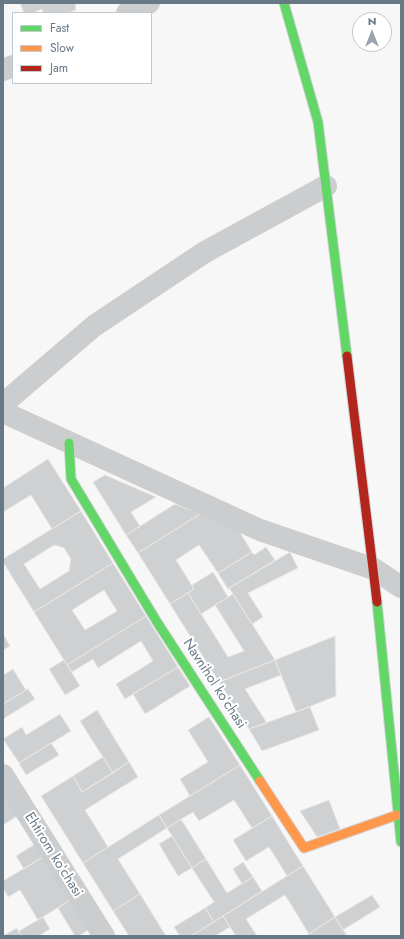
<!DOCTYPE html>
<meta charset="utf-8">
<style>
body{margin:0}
#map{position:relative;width:404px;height:939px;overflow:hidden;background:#f7f7f7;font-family:Jost,sans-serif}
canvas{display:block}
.frame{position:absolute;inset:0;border:4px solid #677887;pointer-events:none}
.legend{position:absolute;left:12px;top:12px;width:140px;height:72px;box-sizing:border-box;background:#fff;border:1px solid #c2c9cf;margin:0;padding:5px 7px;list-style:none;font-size:12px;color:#677887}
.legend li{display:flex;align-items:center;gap:8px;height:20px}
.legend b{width:20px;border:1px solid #c2c9cf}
.north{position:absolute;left:352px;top:12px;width:40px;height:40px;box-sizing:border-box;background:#fff;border:1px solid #c2c9cf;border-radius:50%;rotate:0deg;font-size:11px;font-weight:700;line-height:16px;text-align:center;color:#677887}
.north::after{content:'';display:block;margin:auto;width:14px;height:18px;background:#99a4ae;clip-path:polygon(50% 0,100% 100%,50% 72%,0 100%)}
</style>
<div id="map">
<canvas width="404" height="939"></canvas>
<div class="frame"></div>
<ul class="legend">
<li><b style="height:5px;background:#63d668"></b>Fast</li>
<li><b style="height:5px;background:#ff974d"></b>Slow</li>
<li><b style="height:5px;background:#b3261e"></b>Jam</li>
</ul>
<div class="north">N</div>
</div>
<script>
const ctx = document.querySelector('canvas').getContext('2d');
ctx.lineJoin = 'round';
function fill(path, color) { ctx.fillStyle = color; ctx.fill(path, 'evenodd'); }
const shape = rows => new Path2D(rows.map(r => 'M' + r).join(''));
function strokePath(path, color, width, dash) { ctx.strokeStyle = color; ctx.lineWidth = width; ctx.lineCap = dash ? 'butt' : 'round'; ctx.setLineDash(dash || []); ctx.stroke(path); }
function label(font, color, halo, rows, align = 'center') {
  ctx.font = font + ' Jost,sans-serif'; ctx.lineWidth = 4; ctx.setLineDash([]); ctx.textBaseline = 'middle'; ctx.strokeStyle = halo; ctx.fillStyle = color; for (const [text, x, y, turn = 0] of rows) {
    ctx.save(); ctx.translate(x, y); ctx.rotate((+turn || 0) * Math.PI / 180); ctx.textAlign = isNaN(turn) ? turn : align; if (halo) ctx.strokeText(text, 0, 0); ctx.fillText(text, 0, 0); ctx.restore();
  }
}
const building = shape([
 [20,3,75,3,76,10,68,13,43,13,42,9,33,13,24,13,20,3],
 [48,459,81,511,52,529,31,495,3,512,3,488,48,459],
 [105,475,156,497,131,512,140,526,126,535,93,482,105,475],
 [175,504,200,514,138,553,126,535,175,504],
 [81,511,113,563,34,612,3,562,3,559,81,511],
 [54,545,64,548,71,559,69,571,40,589,24,564,54,545],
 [200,514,238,529,252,552,218,573,199,545,176,560,194,589,170,604,138,553,200,514],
 [266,547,275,560,228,589,218,573,252,552,254,555,266,547],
 [290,552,298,568,248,593,263,617,252,624,229,588,290,552],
 [113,563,146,616,67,665,34,612,113,563],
 [104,590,117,611,85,630,72,610,104,590],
 [213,572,228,597,201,614,188,593,194,589,192,585,213,572],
 [188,593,228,657,244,651,215,605,233,594,275,660,219,682,170,604,188,593],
 [146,616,178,667,125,699,116,684,153,661,141,641,98,668,93,659,72,672,67,665,146,616],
 [3,634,10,646,3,650,3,634],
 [335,636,336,696,296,712,275,660,335,636],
 [64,660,80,686,65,695,49,669,64,660],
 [275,660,281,675,245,689,267,723,249,729,219,682,275,660],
 [178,667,190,686,145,714,133,694,178,667],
 [13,669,26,690,3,704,3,675,13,669],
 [28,689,35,699,3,719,3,704,28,689],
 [310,707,319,730,262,751,249,729,310,707],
 [97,710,129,762,113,773,80,721,97,710],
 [60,714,71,731,19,763,3,739,22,727,26,735,60,714],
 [209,717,240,765,190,796,180,779,208,762,188,730,209,717],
 [51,743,59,755,26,775,19,763,51,743],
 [103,757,113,773,82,792,73,776,103,757],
 [129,762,138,777,85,810,108,847,83,863,41,796,73,776,82,792,129,762],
 [240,765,272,816,252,828,234,800,199,821,193,812,167,828,159,815,240,765],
 [3,793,17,816,3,825,3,793],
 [329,800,340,829,317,837,300,811,329,800],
 [159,815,167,828,118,859,140,894,113,911,83,863,159,815],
 [272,816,303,866,287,876,269,847,246,861,233,840,272,816],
 [181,819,206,859,192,868,167,828,181,819],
 [172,836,192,868,178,876,159,844,172,836],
 [35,844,43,857,24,869,16,856,35,844],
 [43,857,70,900,38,920,20,890,8,897,3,888,3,881,43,857],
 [206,859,227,893,253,877,262,891,214,922,205,908,214,902,192,868,206,859],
 [243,862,253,877,242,884,233,869,243,862],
 [303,866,335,917,309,934,285,895,246,919,257,936,236,936,223,916,303,866],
 [140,894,166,936,129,936,113,911,140,894],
 [372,895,380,907,343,930,335,917,372,895],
 [70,900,88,930,79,936,75,936,58,908,70,900],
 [205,908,214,922,191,936,180,936,174,927,205,908],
 [223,916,230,927,215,936,191,936,223,916],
 [43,917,50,929,39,936,21,936,19,931,43,917],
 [335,917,347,936,305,936,309,934,335,917],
 [17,928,21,936,3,936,17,928]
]);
fill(building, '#ced0d1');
strokePath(building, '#e6e6e6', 1);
const fast = shape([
 [284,3,318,122,347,356],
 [69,443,71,479,157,622,260,781],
 [377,602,401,842]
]);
const slow = shape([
 [260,781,304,848,397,815]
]);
const jam = shape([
 [347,356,377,602]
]);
strokePath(fast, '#d4d5d6', 11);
strokePath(slow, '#d4d5d6', 11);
strokePath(jam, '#d4d5d6', 11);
strokePath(shape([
 [127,13,149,3],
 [3,70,13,66],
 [3,404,94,326,205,252,326,186],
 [3,412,260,530,374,569,401,587],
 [3,775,104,936]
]), '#cccdce', 22);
strokePath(fast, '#63d668', 9);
strokePath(slow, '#ff974d', 9);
strokePath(jam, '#b3261e', 9);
label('14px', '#677887', '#fff', [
 ["Navnihol koʻchasi",214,684,57],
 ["Ehtirom koʻchasi",53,855,58]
]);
</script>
